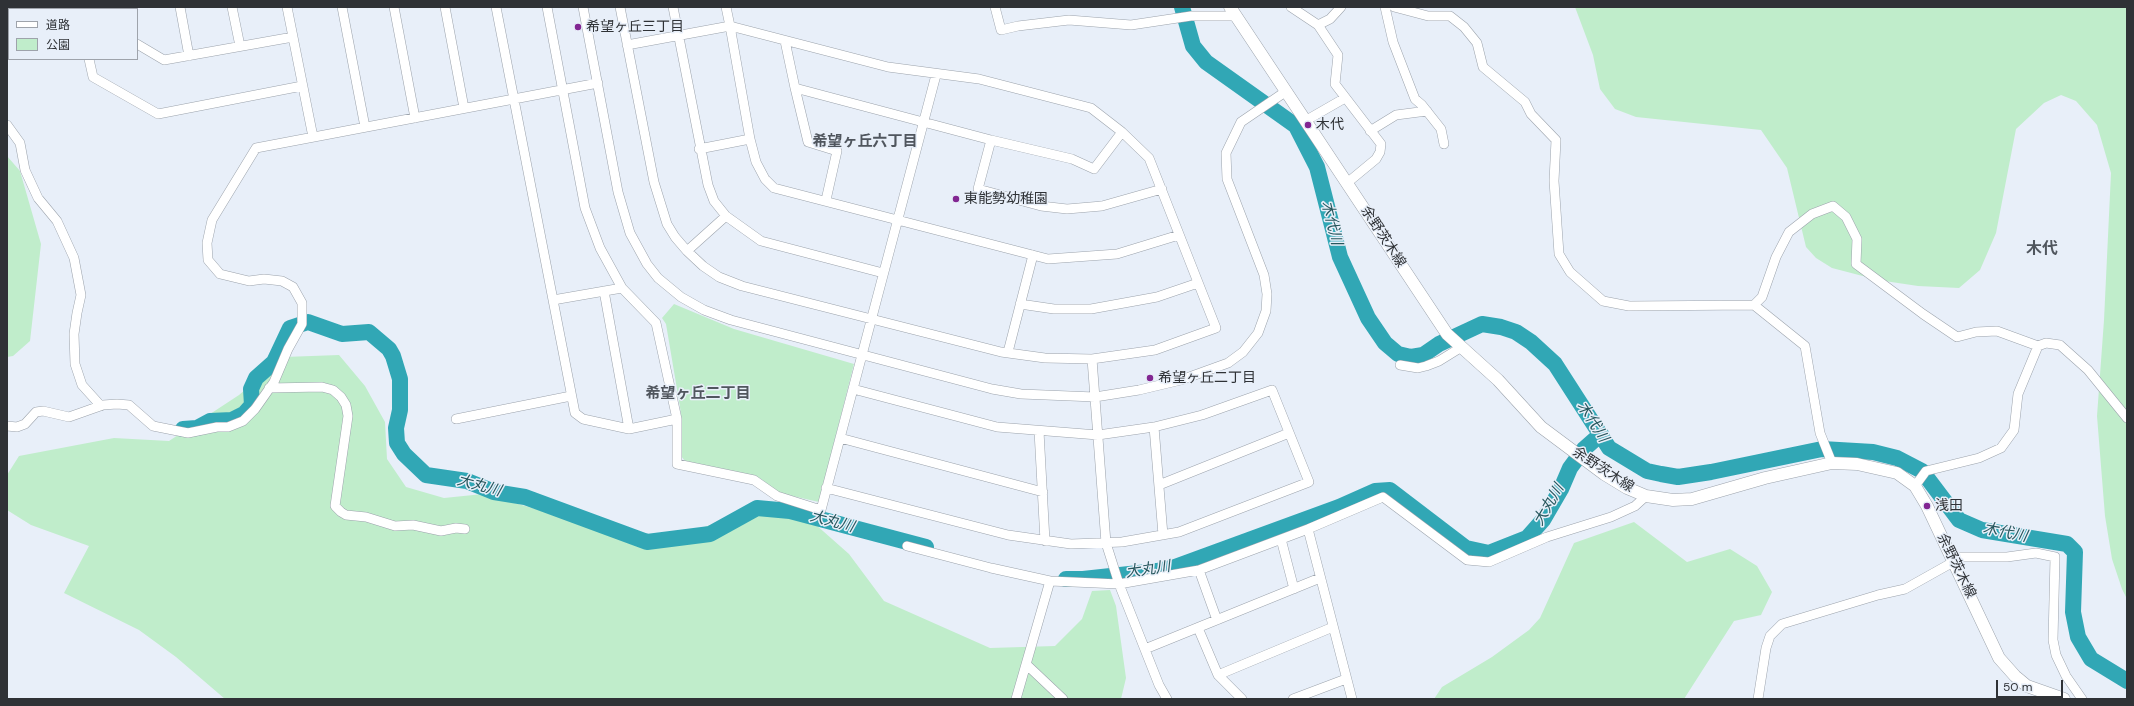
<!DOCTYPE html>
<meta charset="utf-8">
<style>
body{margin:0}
#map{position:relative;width:2134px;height:706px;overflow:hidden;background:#e8eff9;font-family:"DM Sans","Noto Sans JP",sans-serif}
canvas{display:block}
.frame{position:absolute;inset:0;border:8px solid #2f3236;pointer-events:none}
.legend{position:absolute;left:8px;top:8px;width:130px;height:52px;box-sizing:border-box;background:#e8eff9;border:1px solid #9ea3ab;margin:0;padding:5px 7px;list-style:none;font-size:12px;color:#2f3236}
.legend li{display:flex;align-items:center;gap:8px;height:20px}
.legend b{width:20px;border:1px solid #9ea3ab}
.scale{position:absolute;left:1996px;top:680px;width:67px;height:18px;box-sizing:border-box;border:2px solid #2f3236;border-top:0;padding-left:5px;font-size:12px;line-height:14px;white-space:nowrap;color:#2f3236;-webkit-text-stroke:3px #e8eff9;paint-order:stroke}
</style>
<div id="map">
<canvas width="2134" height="706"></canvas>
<div class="frame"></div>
<ul class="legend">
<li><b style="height:5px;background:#fff"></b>道路</li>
<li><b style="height:11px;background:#c0edcb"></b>公園</li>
</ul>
<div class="scale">50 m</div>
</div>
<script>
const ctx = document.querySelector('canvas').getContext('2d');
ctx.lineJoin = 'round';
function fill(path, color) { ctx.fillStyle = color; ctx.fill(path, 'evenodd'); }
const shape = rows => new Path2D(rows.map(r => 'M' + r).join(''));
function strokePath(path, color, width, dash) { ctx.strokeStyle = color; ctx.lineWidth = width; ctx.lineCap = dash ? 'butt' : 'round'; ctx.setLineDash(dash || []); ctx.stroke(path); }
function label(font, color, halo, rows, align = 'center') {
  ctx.font = font + ' "DM Sans","Noto Sans JP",sans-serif'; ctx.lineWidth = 3; ctx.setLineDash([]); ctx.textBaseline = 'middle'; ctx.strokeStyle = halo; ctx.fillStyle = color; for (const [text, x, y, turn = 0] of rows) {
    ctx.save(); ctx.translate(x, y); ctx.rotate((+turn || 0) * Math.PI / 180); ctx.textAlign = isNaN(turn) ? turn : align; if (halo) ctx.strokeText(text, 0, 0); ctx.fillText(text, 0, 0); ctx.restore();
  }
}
fill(shape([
 [1575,7,2127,7,2127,599,2122,589,2112,559,2105,516,2097,416,2104,320,2111,173,2097,125,2076,101,2061,95,2044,103,2016,129,1996,233,1980,270,1959,288,1918,286,1878,280,1832,268,1816,258,1806,247,1787,168,1761,130,1636,117,1615,109,1600,89,1593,55],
 [7,156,20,171,41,244,30,341,13,356,7,357],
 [674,304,734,329,854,364,819,502,779,493,761,479,751,475,685,461,681,456,682,423,680,407,666,324,662,318],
 [339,355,365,386,385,422,387,459,406,487,444,498,483,494,578,521,637,534,678,535,789,501,849,554,884,601,990,648,1055,646,1082,619,1092,591,1110,590,1116,606,1126,678,1121,699,225,699,176,657,139,630,64,593,89,546,31,525,7,510,7,475,19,456,114,438,169,441,239,395,284,357],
 [1634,522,1687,562,1730,549,1757,566,1772,592,1761,615,1734,621,1684,699,1434,699,1442,687,1492,657,1529,630,1540,618,1574,543]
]), '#c0edcb');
strokePath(shape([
 [1182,7,1193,46,1206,62,1296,126,1317,167,1340,257,1368,318,1385,343,1398,354,1411,357,1423,355,1439,344,1482,324,1501,327,1516,332,1531,342,1555,364,1609,448,1647,471,1661,474,1678,477,1711,472,1822,449,1873,452,1897,458,1922,471,1959,520,1982,530,2067,544,2075,552,2073,612,2078,637,2091,659,2127,681],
 [183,429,197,428,210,421,232,420,244,414,252,405,251,389,256,378,274,362,290,328,308,322,342,334,369,332,389,349,393,356,400,379,400,410,396,428,397,443,404,454,426,475,467,481,494,492,525,497,647,542,710,534,757,508,790,511,926,547],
 [1066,579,1083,579,1157,571,1175,567,1339,507,1375,491,1390,490,1466,548,1489,553,1527,538,1543,520,1561,489,1570,468,1584,449,1601,434]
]), '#31a7b5', 16);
const minor = shape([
 [43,7,45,9],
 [78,7,78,9],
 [129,7,129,9],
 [180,7,189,56],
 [232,7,240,46],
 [287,7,313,137],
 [342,7,365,127],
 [394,7,415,118],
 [445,7,464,108],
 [496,7,575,413,583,419,629,429,677,419,677,464,754,480,777,496,821,510,936,75],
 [547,7,585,208,600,248,622,288,656,323,677,419],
 [583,7,618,192,630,233,647,264,658,278,681,297,704,310,731,320,992,389,1021,394,1095,397,1139,390,1181,380,1228,363,1243,352,1258,333,1266,311,1267,294,1264,275,1227,179,1226,153,1241,122,1285,92],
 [620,7,654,182,667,224,675,237,687,251,703,266,719,277,742,286,1001,352,1045,358,1092,359,1155,350,1216,328,1149,158,1122,132,1091,108,979,79,888,67,730,26,726,7],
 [673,7,708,185,714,201,726,216,761,241,883,273],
 [995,7,1001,30,1018,26,1069,20,1131,25,1191,16,1236,16],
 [1291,7,1318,25,1330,19,1341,7],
 [1385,7,1393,42,1415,99,1422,105,1441,129,1444,144],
 [1394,7,1428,16,1450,16,1464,27,1477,43,1483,67,1525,102,1531,114,1556,140,1554,181,1559,254,1570,272,1603,301,1629,306,1754,305,1805,346,1820,433,1832,463],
 [1318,25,1338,55,1335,84,1381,144,1380,152,1376,159,1347,183],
 [785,41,795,88,991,140],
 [137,44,164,60,293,37],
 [627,45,730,26,750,139,756,162,765,179,774,188,1048,259,1117,254,1179,235],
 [89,59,93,77,158,114,302,86],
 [795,88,808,142,837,151,826,200],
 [1305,121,1345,98],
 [7,125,20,143,25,170,38,198,57,221,74,258,81,295,77,313,74,334,75,364,82,385,101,406],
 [1370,131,1396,115,1427,111],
 [1122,132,1094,169,1072,159,991,140,978,189,1041,206,1067,209,1102,206,1162,189],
 [699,149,750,139],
 [687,251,726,216],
 [604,291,629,429],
 [553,300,622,288],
 [1020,304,1054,309,1091,309,1157,297,1198,283],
 [1754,305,1762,297,1776,257,1789,232,1812,214,1833,206,1846,217,1857,239,1856,264,1923,314,1957,337,1976,332,1997,331,2038,346,2018,394,2014,430,2001,448,1979,458,1926,471,1915,486],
 [2038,346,2046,343,2060,345,2088,370,2127,418],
 [1008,352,1033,255],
 [1092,359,1106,543,1119,584,1159,685,1167,699],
 [1400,365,1418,368,1426,366,1439,361,1460,348],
 [269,388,322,387,333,390,341,397,346,405,348,416,335,506,341,512,346,515,366,517,395,526,413,525,441,531,456,528,465,529],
 [456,419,571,396],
 [7,426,17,427,25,424,36,412,43,411,69,417,103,405,117,404,129,405,153,426,188,433,217,427,228,427,243,421,255,409,274,382,288,349,302,324,302,303,293,287,282,281,264,279,249,281,220,274,208,260,207,243,212,220,256,148,598,83],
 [1154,427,1163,535],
 [1039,431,1045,541],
 [840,438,1043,492],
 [1159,485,1289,433],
 [826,488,1008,535,1071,544,1122,542,1179,532,1309,482,1272,390,1202,415,1154,427,1098,435,997,427,853,389],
 [1308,529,1352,699],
 [1281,539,1294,589],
 [907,546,991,568,1050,581,1119,584,1199,570,1308,529,1383,497,1467,560,1489,562,1547,537,1611,517,1635,506,1646,496],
 [1953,557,2007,557,2036,553,2055,557,2053,640,2056,655,2066,676,2082,699],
 [1199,570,1217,620],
 [1198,628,1218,675,1242,699],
 [1145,649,1320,578],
 [1027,665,1063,699],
 [1218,675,1333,627],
 [1016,699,1050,581],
 [1293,699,1346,679],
 [1758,699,1766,648,1770,636,1782,624,1878,595,1905,589,1955,561]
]);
const major = shape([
 [1230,7,1447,334,1498,380,1541,427,1604,474,1627,488,1646,496,1673,500,1692,499,1765,478,1832,463,1857,464,1897,473,1915,486,1927,506,1999,658,2015,676,2027,686,2064,699]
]);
strokePath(minor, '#9ca3ac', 10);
strokePath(major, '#9ca3ac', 13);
strokePath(minor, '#fff', 9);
strokePath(major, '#fff', 12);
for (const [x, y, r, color] of [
 [578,27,4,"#822692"],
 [1308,125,4,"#822692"],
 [956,199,4,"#822692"],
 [1150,378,4,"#822692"],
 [1927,506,4,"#822692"]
]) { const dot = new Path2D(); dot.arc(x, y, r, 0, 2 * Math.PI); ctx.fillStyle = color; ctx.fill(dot); strokePath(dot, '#e8eff9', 1.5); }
label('14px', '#2f3236', '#e8eff9', [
 ["希望ヶ丘三丁目",586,27],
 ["木代",1316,125],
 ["東能勢幼稚園",964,199],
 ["希望ヶ丘二丁目",1158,378],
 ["浅田",1935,506]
], 'left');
label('14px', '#2f3236', '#e8eff9', [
 ["余野茨木線",1383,237,57],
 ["余野茨木線",1603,470,33],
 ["余野茨木線",1956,566,64]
]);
label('bold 15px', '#50565e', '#e8eff9', [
 ["希望ヶ丘六丁目",865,142],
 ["希望ヶ丘二丁目",698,394]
]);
label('italic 15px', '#27575d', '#e8eff9', [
 ["木代川",1331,223,76],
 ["木代川",1592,422,57],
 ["大丸川",479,486,15],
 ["大丸川",1549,505,-60],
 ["大丸川",832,522,15],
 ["木代川",2005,533,11],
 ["大丸川",1148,570,-8]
]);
label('bold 16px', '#50565e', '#e8eff9', [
 ["木代",2042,250]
]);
</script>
